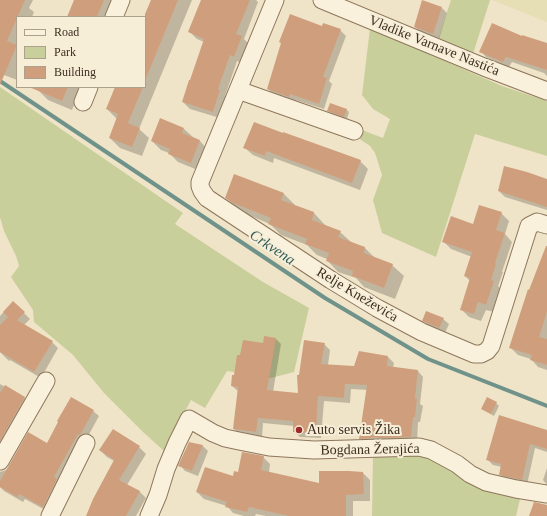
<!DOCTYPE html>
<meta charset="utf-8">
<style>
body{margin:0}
#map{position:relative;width:547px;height:516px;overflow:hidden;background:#f0e4c8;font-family:"Times New Roman",serif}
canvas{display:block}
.legend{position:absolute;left:16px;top:16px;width:130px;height:72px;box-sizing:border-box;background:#f7eed8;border:1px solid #ada18e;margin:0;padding:5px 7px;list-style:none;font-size:12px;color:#3d2e20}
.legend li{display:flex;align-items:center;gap:8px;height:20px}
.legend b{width:20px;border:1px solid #ada18e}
</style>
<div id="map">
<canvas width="547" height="516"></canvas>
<ul class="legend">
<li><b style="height:5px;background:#faf1dc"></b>Road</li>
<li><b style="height:11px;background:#c9cf9b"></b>Park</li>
<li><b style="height:11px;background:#cf9f7d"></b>Building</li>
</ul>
</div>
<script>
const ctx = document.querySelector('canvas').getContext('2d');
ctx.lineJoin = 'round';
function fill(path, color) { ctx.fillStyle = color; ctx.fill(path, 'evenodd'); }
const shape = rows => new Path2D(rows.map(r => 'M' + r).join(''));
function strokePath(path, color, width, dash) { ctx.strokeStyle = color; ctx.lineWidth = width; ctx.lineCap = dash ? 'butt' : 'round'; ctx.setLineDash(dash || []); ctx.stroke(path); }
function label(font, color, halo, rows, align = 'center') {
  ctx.font = font + ' "Times New Roman",serif'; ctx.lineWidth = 4; ctx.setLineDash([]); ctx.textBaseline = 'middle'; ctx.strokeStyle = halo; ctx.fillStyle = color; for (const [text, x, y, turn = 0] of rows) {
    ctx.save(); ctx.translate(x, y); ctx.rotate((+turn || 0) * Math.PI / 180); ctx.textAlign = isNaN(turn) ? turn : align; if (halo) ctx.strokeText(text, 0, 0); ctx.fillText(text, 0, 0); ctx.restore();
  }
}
fill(shape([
 [492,0,547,0,547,22]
]), '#e6deb5');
fill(shape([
 [451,0,490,0,473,54,438,40],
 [370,28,502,86,547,101,547,156,475,134,436,257,382,233,373,200,382,175,375,153,370,146,358,138,362,130,383,138,390,119,373,109,362,95],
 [0,87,183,213,175,224,263,282,309,308,294,372,271,378,227,371,205,408,191,400,164,451,143,432,104,393,73,355,34,322,33,310,11,277,19,266,16,256,4,231,0,217],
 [415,452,521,495,516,516,372,516,373,453]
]), '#c9cf9b');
fill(shape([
 [0,0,33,0,29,8,34,12,32,17,17,17,17,80,4,75,0,72],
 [75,0,118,0,111,17,68,17],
 [152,0,192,0,139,129,149,138,142,156,120,148,110,138,117,119,107,109,116,87,145,87,145,17],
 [202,0,256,0,258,2,244,39,249,44,241,63,237,61,225,96,227,98,220,118,190,109,183,102,204,42,197,39,190,32],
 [442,8,447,13,439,39,421,33,415,27],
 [322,27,340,30,346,36,329,81,332,84,324,109,295,100,294,102,273,95,268,89],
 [522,37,547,46,547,76,544,73,512,62,509,67,486,57,481,51],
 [39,87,82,87,72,110,48,100,38,90],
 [347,110,349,112,347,119,331,113,328,111],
 [161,119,184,129,193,137,200,141,208,150,200,171,178,162,169,153,161,150,152,141],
 [245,148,360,161,368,169,360,190,274,158,273,163,253,155],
 [235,175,284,194,295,205,295,206,314,213,325,225,325,226,340,232,351,242,365,248,375,258,392,265,404,276,395,299,364,287,356,278,338,272,327,260,327,259,317,255,307,245,281,235,270,224,246,214,238,209,226,198],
 [547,180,547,210,505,197,499,191],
 [501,213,509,221,505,234,512,242,502,272,503,272,498,286,502,290,494,312,486,310,481,321,469,317,461,309,470,281,465,276,472,257,451,249,443,241,473,225],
 [547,256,547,370,538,367,531,359,518,355,511,348,530,291],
 [13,302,30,319,24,325,52,342,58,348,41,378,10,360,9,361,0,352,0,316],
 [443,319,449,324,445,333,429,326,423,320],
 [275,338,281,344,273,392,299,394,300,376,324,344,330,350,328,365,354,367,360,352,388,357,394,363,393,368,418,371,423,377,420,404,423,406,420,422,418,422,417,443,366,444,360,438,368,390,351,389,350,403,324,401,321,438,300,437,294,431,294,426,263,423,262,437,240,435,234,429,239,392,232,386,235,376,264,344],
 [0,384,25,398,30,404,0,456],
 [496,403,499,406,494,416,485,411,482,409],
 [93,411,99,416,86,440,49,512,25,499,23,502,4,491,0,487,0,472,6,470,9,467,47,445],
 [547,430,547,452,535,448,527,485,505,480,500,474,502,467,493,465,487,459],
 [203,446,208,451,198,476,185,471,180,465],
 [139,447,146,454,127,485,139,491,146,498,136,516,87,516,114,461,107,457,100,450],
 [263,457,270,464,269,473,320,484,363,473,370,480,370,501,353,501,353,516,266,516,256,514,255,516,244,516,233,513,227,506,204,499,197,492,234,477],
 [547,468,547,485,543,480]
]), '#0003');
strokePath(shape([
 [0,81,325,298,428,359,547,406]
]), '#6f938a', 4);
fill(shape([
 [0,0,25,0,7,41,17,45,0,85],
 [74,0,104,0,97,17,67,17],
 [151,0,178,0,145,81,145,14],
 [201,0,250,0,236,34,242,36,234,57,230,55,218,89,220,90,213,112,182,102,189,80,190,80,204,39,188,32],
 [422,0,442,7,433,34,414,27],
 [290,14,322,26,323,23,341,29,323,77,327,78,319,104,290,94,289,97,267,89,281,43,279,42],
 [492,23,522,36,522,35,547,43,547,70,506,57,503,62,479,52],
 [29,87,68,87,62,101],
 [115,87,143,87,128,123,140,128,132,147,109,138,118,114,106,109],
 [330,103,347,109,344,117,327,111],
 [160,118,184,128,182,133,200,140,191,163,168,154,170,149,151,141],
 [254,122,283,133,283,132,361,160,352,183,266,151,265,156,243,148],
 [504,166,527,172,547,179,547,207,498,191],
 [234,174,284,193,281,200,314,212,312,220,341,231,338,237,365,247,364,253,393,264,384,288,352,276,353,271,326,261,329,253,305,244,307,239,268,224,271,218,233,203,225,198],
 [479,205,502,212,496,230,505,233,495,263,496,264,491,280,494,281,486,305,478,302,474,314,460,310,470,278,464,276,472,252,442,242,451,216,473,224],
 [546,246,547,246,547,312,539,337,547,339,547,365,530,360,532,355,509,348,528,289,529,290],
 [13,301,25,312,17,320,53,341,34,372,0,352,0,325,8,317,3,312],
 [426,311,444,318,439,328,422,321],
 [264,336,276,338,267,390,298,393,297,375,299,375,304,340,325,343,321,364,354,366,359,351,388,356,387,366,418,370,415,399,417,399,415,417,413,417,411,437,380,438,371,437,371,438,359,439,367,385,345,384,344,398,318,396,316,433,293,432,293,421,258,418,256,432,233,429,238,387,231,386,232,375,234,375,237,355,240,355,243,340,263,343],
 [5,385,25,397,0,441,0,393],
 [71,397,94,410,80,435,78,434,54,477,57,479,43,507,19,494,17,497,0,487,0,481,28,432,47,443,58,422,57,421],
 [487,397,497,402,491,414,481,409],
 [499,415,547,430,547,449,530,444,522,480,499,475,501,464,486,460],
 [113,429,140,446,119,480,140,491,126,516,86,516,93,499,114,460,99,450],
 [189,442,203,445,192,471,178,466],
 [242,452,264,456,261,470,319,483,319,471,349,471,363,472,364,494,346,495,346,516,289,516,249,507,247,512,225,507,227,502,196,492,205,467,233,476,234,471,238,472],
 [534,502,547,505,547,516,529,516]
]), '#cf9f7d');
const minor = shape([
 [275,0,200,182,200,186,202,191,207,198,331,280,377,308,422,332,474,354,481,354,487,351,491,346,529,226,537,222,547,225],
 [322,0,484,67,547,91],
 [114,17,121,0],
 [238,90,354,131],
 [83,102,89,87],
 [0,461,46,381],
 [50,516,86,443],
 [149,516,158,495,166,469,177,443,189,419,213,433,225,438,239,441,269,447,314,450,419,447,431,450,457,464,470,474,486,482,516,489,547,494]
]);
strokePath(minor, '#8d765c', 19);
strokePath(minor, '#faf1dc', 17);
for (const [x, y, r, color] of [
 [299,430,4,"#9e2a2b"]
]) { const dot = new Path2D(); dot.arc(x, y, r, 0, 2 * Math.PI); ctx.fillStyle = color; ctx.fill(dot); strokePath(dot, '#f7eed8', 1.5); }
label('14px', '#3d2e20', '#f7eed8', [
 ["Vladike Varnave Nastića",434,46,22],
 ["Relje Kneževića",357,295,31],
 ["Bogdana Žerajića",370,450,-1]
]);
label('14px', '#3d2e20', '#f7eed8', [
 ["Auto servis Žika",307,430]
], 'left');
label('italic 15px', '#2f5d5a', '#f7eed8', [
 ["Crkvena",272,248,34]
]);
</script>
